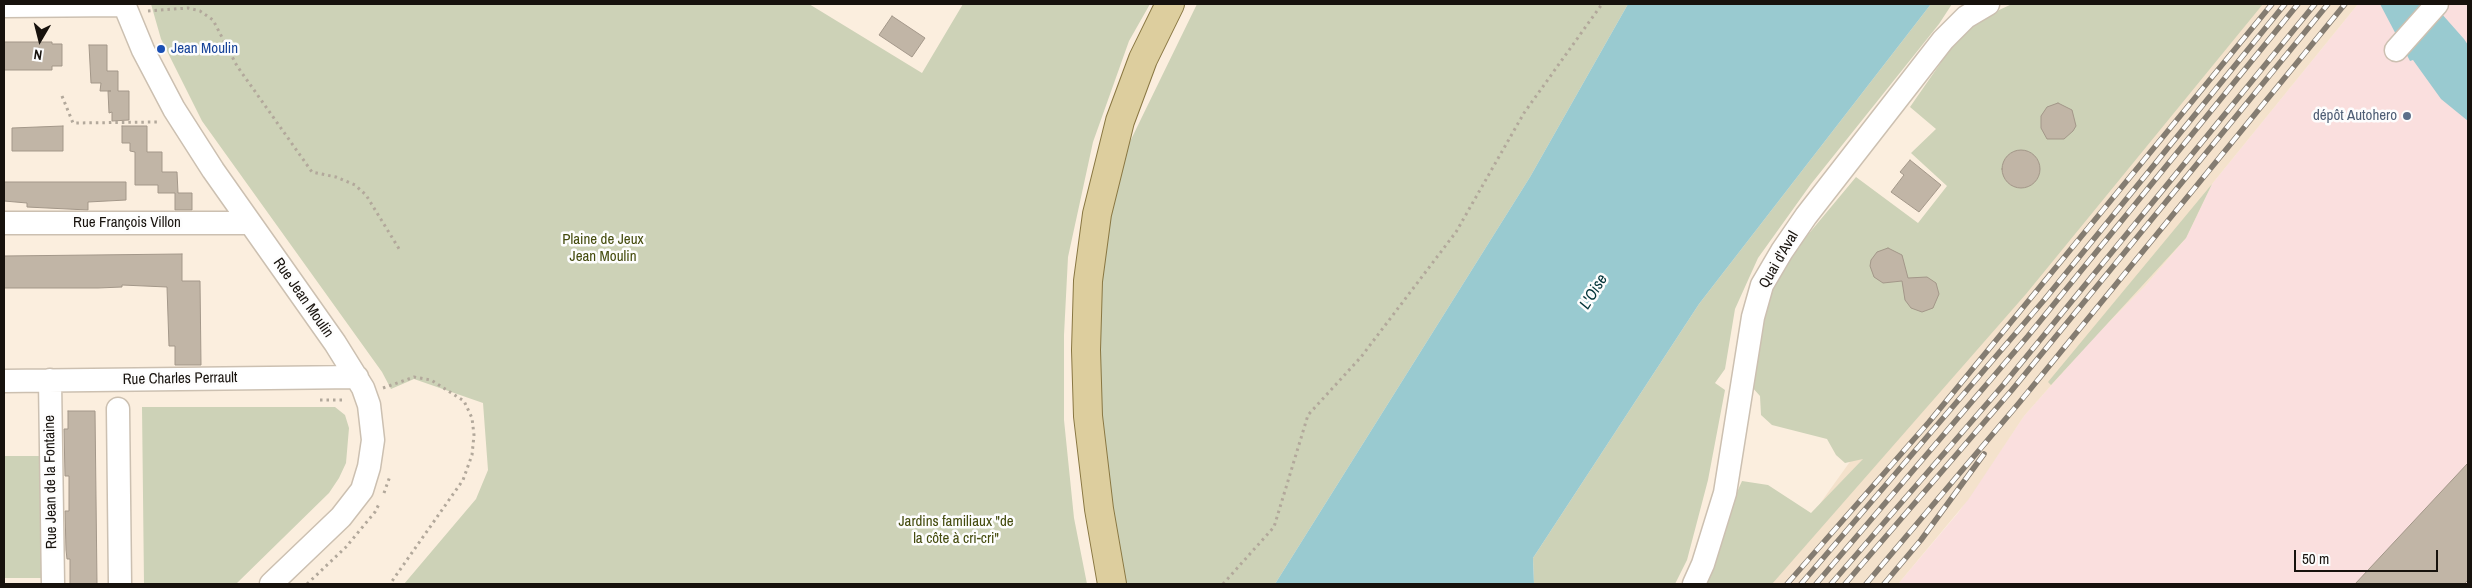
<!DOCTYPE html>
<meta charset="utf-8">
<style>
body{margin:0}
#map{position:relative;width:2472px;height:588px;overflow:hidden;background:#fbeede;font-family:"Archivo Narrow",sans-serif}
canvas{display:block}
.frame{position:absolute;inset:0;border:5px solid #17120d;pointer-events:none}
.north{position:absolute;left:15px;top:15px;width:50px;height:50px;-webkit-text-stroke:4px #fdfdfd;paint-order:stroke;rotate:188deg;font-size:14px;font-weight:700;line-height:20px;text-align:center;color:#17120d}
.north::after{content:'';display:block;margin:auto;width:18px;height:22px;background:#17120d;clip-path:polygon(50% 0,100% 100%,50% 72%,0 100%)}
.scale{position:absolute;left:2294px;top:550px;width:144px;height:22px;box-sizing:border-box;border:2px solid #17120d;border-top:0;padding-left:6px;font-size:15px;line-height:18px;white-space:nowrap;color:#17120d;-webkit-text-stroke:4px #fdfdfd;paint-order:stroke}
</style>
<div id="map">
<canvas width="2472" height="588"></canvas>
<div class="frame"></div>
<div class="north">N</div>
<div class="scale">50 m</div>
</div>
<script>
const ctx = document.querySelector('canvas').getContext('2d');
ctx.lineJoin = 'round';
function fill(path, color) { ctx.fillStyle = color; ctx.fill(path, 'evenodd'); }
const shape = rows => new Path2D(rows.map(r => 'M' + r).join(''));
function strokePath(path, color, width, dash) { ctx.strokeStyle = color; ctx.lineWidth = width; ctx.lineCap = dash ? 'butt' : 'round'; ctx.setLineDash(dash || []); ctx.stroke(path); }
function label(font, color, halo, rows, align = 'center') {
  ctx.font = font + ' "Archivo Narrow",sans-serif'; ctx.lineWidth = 5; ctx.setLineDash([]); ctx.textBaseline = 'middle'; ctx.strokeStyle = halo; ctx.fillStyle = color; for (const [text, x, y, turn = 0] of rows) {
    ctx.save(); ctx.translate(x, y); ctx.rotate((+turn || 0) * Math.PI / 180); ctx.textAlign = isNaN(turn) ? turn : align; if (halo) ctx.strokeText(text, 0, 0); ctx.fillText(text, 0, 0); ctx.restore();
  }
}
fill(shape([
 [2358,4,2468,4,2468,584,1898,584,1958,513,2024,416,2094,337,2146,285,2186,238,2212,184]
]), '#fadfde');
fill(shape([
 [2225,4,2358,4,2212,184,2186,238,2146,285,2094,337,2024,416,1968,500,1898,584,1751,584,1819,505,1859,449]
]), '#f4e2cc');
fill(shape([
 [151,4,809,4,922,73,963,4,1150,4,1129,41,1093,142,1068,257,1064,335,1064,420,1074,518,1087,584,404,584,476,499,488,470,483,403,414,379,391,389,382,372,202,121,161,39],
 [1197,4,1628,4,1530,177,1275,584,1124,584,1097,416,1097,307,1103,255,1122,158],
 [1931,4,1952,4,1939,24,1811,184,1758,258,1735,309,1725,369,1715,383,1725,390,1708,480,1687,560,1675,584,1534,584,1533,558,1699,304],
 [2012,4,2263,4,2026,294,1772,584,1696,584,1742,481,1768,485,1811,513,1863,459,1845,463,1836,455,1827,439,1772,425,1761,415,1760,396,1751,386,1754,336,1771,291,1786,261,1856,177,1918,223,1947,186,1911,153,1936,129,1910,107,1967,25],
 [2212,184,2186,238,2051,385,2048,382],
 [142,407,335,407,345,415,349,428,346,463,339,478,329,493,236,584,144,584],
 [4,456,51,456,53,578,4,578]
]), '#cdd2b7');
fill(shape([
 [1628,4,1931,4,1699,304,1533,558,1534,584,1275,584,1530,177],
 [2380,4,2433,4,2464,39,2468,45,2468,121,2441,99,2413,60,2410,61]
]), '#99cad0');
const building = shape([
 [892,16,925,38,912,57,879,35,892,16],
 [4,42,52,42,52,44,62,44,62,66,52,66,52,70,4,70,4,42],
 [89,45,107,45,107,71,118,71,118,91,129,91,129,120,112,121,112,112,109,113,108,91,111,91,100,91,101,83,91,83,89,45],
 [2058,103,2072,110,2076,126,2073,131,2064,139,2047,139,2041,128,2041,116,2047,107,2058,103],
 [63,126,63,151,12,151,12,128,63,126],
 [122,126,147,126,147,152,162,152,162,172,177,172,178,193,192,193,192,210,175,210,175,193,158,193,158,185,135,185,135,152,130,151,130,143,122,143,122,126],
 '2002 169a19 19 0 1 1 38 0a19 19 0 1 1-38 0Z',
 [1910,160,1941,185,1919,212,1891,192,1904,175,1900,172,1910,160],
 [4,182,126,182,126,200,88,202,88,210,27,207,27,203,4,201,4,182],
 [1888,248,1902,255,1908,278,1927,277,1936,283,1939,294,1933,308,1922,312,1911,308,1905,300,1902,281,1883,283,1874,277,1870,266,1871,260,1877,252,1888,248],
 [182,254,182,281,200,281,201,365,175,365,175,346,169,346,167,287,122,285,122,287,98,288,4,288,4,256,182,254],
 [68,411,95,411,97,584,70,584,70,559,67,559,66,550,65,511,69,511,69,476,65,476,64,429,68,429,68,411],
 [2468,463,2468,580,2464,584,2355,584,2468,463]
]);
fill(building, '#c1b5a6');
strokePath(building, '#a39789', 1);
const minor = shape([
 [124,4,143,50,174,109,213,170,335,343,363,388,369,405,373,440,369,467,362,490,341,517,271,584],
 [4,6,124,5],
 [2396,50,2437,4],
 [4,223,250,223],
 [50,380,53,584],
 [4,381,357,377],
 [118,409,120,584],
 [1694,584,1703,564,1725,493,1753,317,1762,285,1782,251,1806,216,1943,40,1966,17,1988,4]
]);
const major = shape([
 [1112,584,1099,509,1088,416,1086,350,1088,281,1097,214,1120,121,1143,59,1170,4]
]);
strokePath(minor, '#ccc0b1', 25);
strokePath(major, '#897742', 30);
strokePath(shape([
 [148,11,188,8,200,11,213,20,237,66,312,172,336,177,355,185,366,195,401,252],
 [62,96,73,123,158,122],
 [383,388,414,377,431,380,464,401,472,418,474,435,472,455,463,480,390,584],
 [320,400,346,400],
 [384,493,390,476],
 [307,584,346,547,375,512,379,504],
 [1223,584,1274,527,1308,415,1361,357,1456,232,1524,113,1602,4]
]), '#b2a89b', 3, [2.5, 4]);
strokePath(minor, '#fff', 22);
strokePath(major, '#ddce9e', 28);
const rail = shape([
 [1787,584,1929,422,2272,4],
 [1801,584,2045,299,2285,4],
 [1816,584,2028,336,2298,4],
 [1831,584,2004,384,2315,4],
 [1845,584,2012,390,2328,4],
 [1866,584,2019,403,2345,4],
 [1884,584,1921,540,1984,454]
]);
strokePath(rail, '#847c71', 5.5);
strokePath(rail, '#fdfdfd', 4, [11]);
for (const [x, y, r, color] of [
 [161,49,5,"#1a4fb4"],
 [2407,116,5,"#5c6f8a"]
]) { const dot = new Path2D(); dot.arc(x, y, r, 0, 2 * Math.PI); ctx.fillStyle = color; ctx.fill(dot); strokePath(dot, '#fdfdfd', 2); }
label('15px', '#164399', '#fdfdfd', [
 ["Jean Moulin",171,49]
], 'left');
label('15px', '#4e5e75', '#fdfdfd', [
 ["dépôt Autohero",2397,116]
], 'right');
label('15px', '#17120d', '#fdfdfd', [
 ["Rue François Villon",127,223],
 ["Quai d'Aval",1779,260,-60],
 ["Rue Jean Moulin",303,298,55],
 ["Rue Charles Perrault",180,379,-1],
 ["Rue Jean de la Fontaine",51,482,-91]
]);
label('15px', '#444b0d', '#fdfdfd', [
 ["Plaine de Jeux",603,240],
 ["Jean Moulin",603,257],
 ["Jardins familiaux \"de",956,522],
 ["la côte à cri-cri\"",956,539]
]);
label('italic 16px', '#013338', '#fdfdfd', [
 ["L'Oise",1594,292,-58]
]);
</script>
